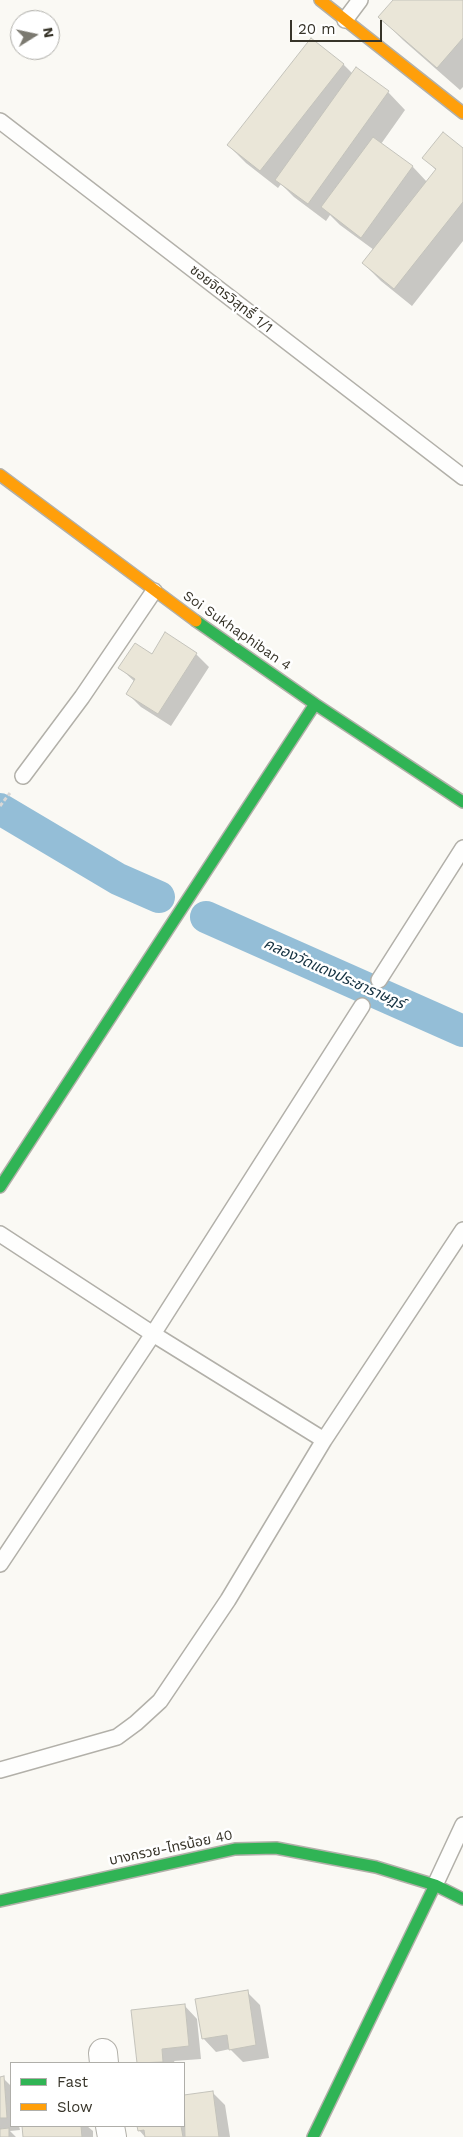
<!DOCTYPE html>
<meta charset="utf-8">
<style>
body{margin:0}
#map{position:relative;width:463px;height:2137px;overflow:hidden;background:#faf9f4;font-family:"Work Sans",sans-serif}
canvas{display:block}
.legend{position:absolute;left:10px;top:2062px;width:175px;height:65px;box-sizing:border-box;background:#fff;border:1px solid #afaea9;margin:0;padding:6px 9px;list-style:none;font-size:15px;color:#373429}
.legend li{display:flex;align-items:center;gap:10px;height:25px}
.legend b{width:25px;border:1px solid #afaea9}
.north{position:absolute;left:10px;top:10px;width:50px;height:50px;box-sizing:border-box;background:#fff;border:1px solid #afaea9;border-radius:50%;rotate:80deg;font-size:14px;font-weight:700;line-height:20px;text-align:center;color:#373429}
.north::after{content:'';display:block;margin:auto;width:18px;height:22px;background:#7b7970;clip-path:polygon(50% 0,100% 100%,50% 72%,0 100%)}
.scale{position:absolute;left:290px;top:20px;width:92px;height:22px;box-sizing:border-box;border:2px solid #373429;border-top:0;padding-left:6px;font-size:15px;line-height:18px;white-space:nowrap;color:#373429;-webkit-text-stroke:4px #fff;paint-order:stroke}
</style>
<div id="map">
<canvas width="463" height="2137"></canvas>
<ul class="legend">
<li><b style="height:6px;background:#30b455"></b>Fast</li>
<li><b style="height:6px;background:#ff9f0a"></b>Slow</li>
</ul>
<div class="north">N</div>
<div class="scale">20 m</div>
</div>
<script>
const ctx = document.querySelector('canvas').getContext('2d');
ctx.lineJoin = 'round';
function fill(path, color) { ctx.fillStyle = color; ctx.fill(path, 'evenodd'); }
const shape = rows => new Path2D(rows.map(r => 'M' + r).join(''));
function strokePath(path, color, width, dash) { ctx.strokeStyle = color; ctx.lineWidth = width; ctx.lineCap = dash ? 'butt' : 'round'; ctx.setLineDash(dash || []); ctx.stroke(path); }
function label(font, color, halo, rows, align = 'center') {
  ctx.font = font + ' "Work Sans","Noto Sans Thai",sans-serif'; ctx.lineWidth = 5; ctx.setLineDash([]); ctx.textBaseline = 'middle'; ctx.strokeStyle = halo; ctx.fillStyle = color; for (const [text, x, y, turn = 0] of rows) {
    ctx.save(); ctx.translate(x, y); ctx.rotate((+turn || 0) * Math.PI / 180); ctx.textAlign = isNaN(turn) ? turn : align; if (halo) ctx.strokeText(text, 0, 0); ctx.fillText(text, 0, 0); ctx.restore();
  }
}
fill(shape([
 [395,0,463,0,463,87,460,90,403,40,380,17],
 [343,64,353,74,388,92,405,110,381,144,413,167,427,182,436,170,424,158,463,150,463,241,412,306,381,281,363,263,374,250,340,225,330,215,326,221,294,197,281,184,278,188,246,163,228,145],
 [196,654,209,667,171,726,141,707,128,694,135,682,120,668,152,656],
 [247,1992,260,2005,269,2058,243,2062,230,2049,216,2052,203,2038],
 [184,2005,197,2019,201,2059,174,2061,175,2063,138,2063,132,2011],
 [0,2078,3,2078,11,2086,11,2126,19,2126,20,2130,10,2131,16,2137,0,2137],
 [212,2092,225,2105,230,2137,145,2137,139,2130,138,2126,184,2126,184,2096],
 [23,2126,87,2126,93,2131,93,2137,24,2137]
]), '#0003');
strokePath(shape([
 [0,809,118,879,159,897],
 [206,917,463,1031]
]), '#94bed7', 32);
const building = shape([
 [393,0,463,0,463,38,437,68,378,17,393,0],
 [311,38,344,64,260,171,227,145,311,38],
 [356,67,389,91,308,204,275,180,356,67],
 [443,132,463,148,463,202,394,289,362,263,436,169,422,158,443,132],
 [373,137,413,166,361,238,321,207,373,137],
 [165,632,197,653,158,714,126,694,135,679,118,668,135,643,152,654,165,632],
 [248,1990,256,2045,229,2050,227,2035,202,2039,195,1999,248,1990],
 [185,2004,189,2046,162,2049,163,2062,137,2063,131,2010,185,2004],
 [4,2076,7,2118,0,2118,0,2077,4,2076],
 [213,2091,219,2137,185,2137,184,2095,213,2091],
 [22,2126,81,2126,82,2137,23,2137,22,2126],
 [137,2126,181,2126,183,2137,145,2137,144,2130,138,2131,137,2126],
 [9,2128,9,2137,0,2137,0,2129,9,2128]
]);
fill(building, '#eae6d8');
strokePath(building, '#c4c3bb', 1);
const lane = shape([
 [345,20,360,0],
 [0,121,463,477],
 [23,776,82,697,154,591],
 [379,980,463,848],
 [0,1234,153,1334,324,1440],
 [0,1564,153,1334,362,1006],
 [0,1770,117,1737,136,1723,160,1701,228,1600,324,1440,463,1230],
 [435,1885,463,1825]
]);
const street = shape([
 [103,2053,104,2063],
 [110,2126,112,2137]
]);
const fast = shape([
 [196,621,315,704,463,802],
 [0,1187,315,704],
 [0,1901,235,1849,276,1848,376,1867,435,1885,463,1899],
 [313,2137,435,1885]
]);
const slow = shape([
 [320,0,463,113],
 [0,475,196,621]
]);
strokePath(lane, '#b2b0a9', 18);
strokePath(street, '#b2b0a9', 30);
strokePath(fast, '#b2b0a9', 14);
strokePath(slow, '#b2b0a9', 14);
strokePath(shape([
 [0,806,10,793]
]), '#d9d8d7', 3, [4, 2.5]);
strokePath(lane, '#fefefd', 15);
strokePath(street, '#fefefd', 28);
strokePath(fast, '#30b455', 11);
strokePath(slow, '#ff9f0a', 11);
label('14px', '#373429', '#fff', [
 ["ซอยจิตรวิสุทธื์ 1/1",231,299,38],
 ["Soi Sukhaphiban 4",237,631,35],
 ["บางกรวย-ไทรน้อย 40",171,1848,-12]
]);
label('italic 15px', '#122f3f', '#fff', [
 ["คลองวัดแดงประชาราษฎร์",334,974,24]
]);
</script>
